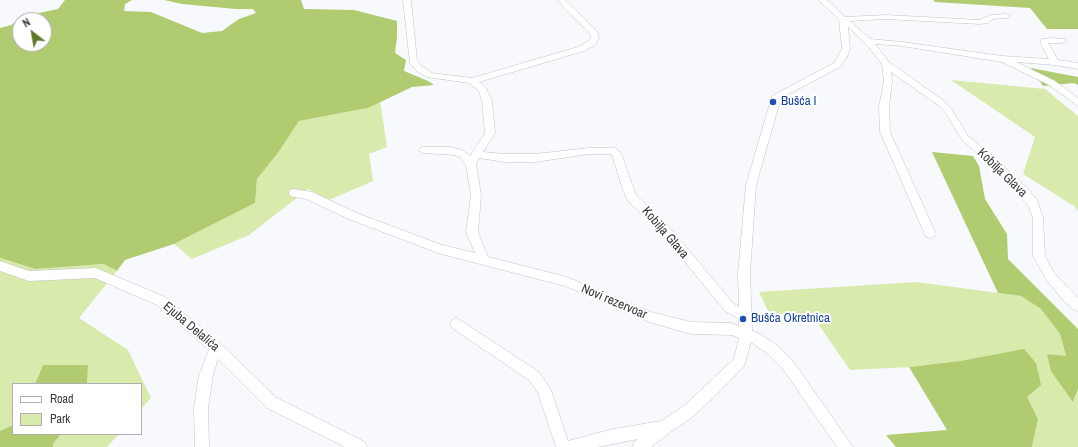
<!DOCTYPE html>
<meta charset="utf-8">
<style>
body{margin:0}
#map{position:relative;width:1078px;height:447px;overflow:hidden;background:#f7f9fd;font-family:"Archivo Narrow",sans-serif}
canvas{display:block}
.legend{position:absolute;left:12px;top:383px;width:130px;height:52px;box-sizing:border-box;background:#fff;border:1px solid #afafb0;margin:0;padding:5px 7px;list-style:none;font-size:12px;color:#373839}
.legend li{display:flex;align-items:center;gap:8px;height:20px}
.legend b{width:20px;border:1px solid #afafb0}
.north{position:absolute;left:12px;top:12px;width:40px;height:40px;box-sizing:border-box;background:#fff;border:1px solid #afafb0;border-radius:50%;rotate:329deg;font-size:11px;font-weight:700;line-height:16px;text-align:center;color:#373839}
.north::after{content:'';display:block;margin:auto;width:14px;height:18px;background:#5e772a;clip-path:polygon(50% 0,100% 100%,50% 72%,0 100%)}
</style>
<div id="map">
<canvas width="1078" height="447"></canvas>
<ul class="legend">
<li><b style="height:5px;background:#fff"></b>Road</li>
<li><b style="height:11px;background:#d8ebad"></b>Park</li>
</ul>
<div class="north">N</div>
</div>
<script>
const ctx = document.querySelector('canvas').getContext('2d');
ctx.lineJoin = 'round';
function fill(path, color) { ctx.fillStyle = color; ctx.fill(path, 'evenodd'); }
const shape = rows => new Path2D(rows.map(r => 'M' + r).join(''));
function strokePath(path, color, width, dash) { ctx.strokeStyle = color; ctx.lineWidth = width; ctx.lineCap = dash ? 'butt' : 'round'; ctx.setLineDash(dash || []); ctx.stroke(path); }
function label(font, color, halo, rows, align = 'center') {
  ctx.font = font + ' "Archivo Narrow",sans-serif'; ctx.lineWidth = 4; ctx.setLineDash([]); ctx.textBaseline = 'middle'; ctx.strokeStyle = halo; ctx.fillStyle = color; for (const [text, x, y, turn = 0] of rows) {
    ctx.save(); ctx.translate(x, y); ctx.rotate((+turn || 0) * Math.PI / 180); ctx.textAlign = isNaN(turn) ? turn : align; if (halo) ctx.strokeText(text, 0, 0); ctx.fillText(text, 0, 0); ctx.restore();
  }
}
fill(shape([
 [951,80,1045,89,1078,116,1078,211,1074,206,1023,174,1035,137],
 [380,100,387,147,369,154,373,181,329,200,308,189,249,235,192,259,174,244,255,203,257,179,278,153,299,121,368,108],
 [0,258,35,269,105,264,117,271,79,318,128,350,151,398,141,409,141,384,87,384,88,365,43,365,35,384,13,384,13,425,0,431],
 [916,282,1021,296,1041,309,1060,334,1066,357,1048,354,1074,401,1078,390,1078,447,1032,447,1038,419,1027,397,1024,350,960,361,909,367,850,370,816,321,768,311,759,292],
 [61,434,119,434,107,447,53,447,53,444]
]), '#d8ebad');
fill(shape([
 [65,0,132,0,125,4,124,11,151,12,202,33,222,31,239,19,256,13,253,9,236,9,182,4,164,0,301,0,304,9,354,10,397,21,397,37,395,53,406,60,404,71,428,81,434,85,412,87,368,108,299,121,278,153,257,179,255,203,174,244,125,260,117,271,104,264,35,269,0,258,0,28,11,25,28,13,39,13,58,9],
 [20,20,44,20,44,44,20,44],
 [933,0,1078,0,1078,29,1047,29,1030,8,935,2],
 [1031,68,1078,77,1078,85,1074,83,1043,86],
 [932,152,973,156,979,166,985,199,1007,234,1008,259,1078,329,1078,389,1073,402,1051,371,1047,354,1066,356,1060,334,1041,309,1021,296,998,293],
 [1024,349,1036,363,1041,385,1027,397,1038,419,1032,447,896,447,886,435,947,430,909,367,960,361],
 [43,365,88,365,87,384,35,384],
 [13,425,13,434,61,434,53,444,53,447,0,447,0,431]
]), '#b1cb71');
const minor = shape([
 [403,0,411,0,417,61,423,67,432,73,472,78,578,47,589,41,591,38,590,34,557,0,565,0,597,31,599,38,595,45,584,51,479,82,486,88,492,101,495,133,483,152,505,154,535,154,589,148,615,148,621,153,636,195,666,223,733,303,739,307,738,273,746,185,772,96,834,63,842,49,839,19,818,0,827,0,845,17,886,15,980,20,991,15,1006,14,1010,16,1006,18,993,19,988,23,980,24,886,19,850,21,870,39,902,42,1002,56,1049,59,1040,43,1042,39,1052,38,1065,39,1066,41,1062,43,1048,43,1058,60,1078,63,1078,69,1055,65,1016,62,1055,81,1078,98,1078,106,1049,85,1002,62,902,46,875,44,889,62,944,101,951,108,968,136,992,155,1026,187,1037,200,1043,218,1045,256,1054,273,1078,298,1078,311,1074,310,1063,300,1046,279,1033,256,1033,218,1028,205,984,159,962,140,945,112,938,105,891,72,892,81,889,107,890,132,936,234,934,237,930,238,926,237,880,132,879,107,884,81,882,64,865,43,848,27,850,49,847,57,840,67,781,98,756,185,750,273,752,331,760,334,778,346,793,361,853,447,837,447,783,369,768,354,751,342,744,366,729,382,694,416,669,433,651,447,632,447,634,442,638,439,598,447,556,447,538,393,529,380,452,328,450,324,452,320,456,318,460,320,539,372,551,390,568,441,613,429,661,421,684,406,734,359,739,338,732,335,691,334,649,322,565,286,441,254,351,220,306,199,290,196,289,193,290,190,294,189,312,192,359,214,442,245,475,253,466,232,471,195,466,165,460,157,455,155,423,153,418,150,423,147,450,147,462,150,470,156,485,133,482,101,479,91,469,83,427,77,417,71,410,63,403,0],
 [589,154,610,154,612,155,623,190,628,201,658,229,725,311,739,319,739,326,732,323,691,322,651,312,567,277,488,257,478,232,481,195,476,164,479,158,505,162,535,162,589,154],
 [0,261,29,271,96,268,165,297,221,344,277,398,365,442,367,447,345,447,267,408,218,359,213,375,208,408,209,447,195,447,194,408,199,375,209,350,157,305,95,278,29,281,0,271,0,261]
]);
strokePath(minor, '#c1c3c7', 1);
fill(minor, '#fff');
for (const [x, y, r, color] of [
 [773,102,4,"#1a4fb4"],
 [743,319,4,"#1a4fb4"]
]) { const dot = new Path2D(); dot.arc(x, y, r, 0, 2 * Math.PI); ctx.fillStyle = color; ctx.fill(dot); strokePath(dot, '#fff', 1.5); }
label('13px', '#164399', '#fff', [
 ["Bušća I",781,102],
 ["Bušća Okretnica",751,319]
], 'left');
label('13px', '#373839', '#fff', [
 ["Kobilja Glava",1002,173,44],
 ["Kobilja Glava",665,233,49],
 ["Novi rezervoar",614,302,23],
 ["Ejuba Delalića",191,327,40]
]);
</script>
